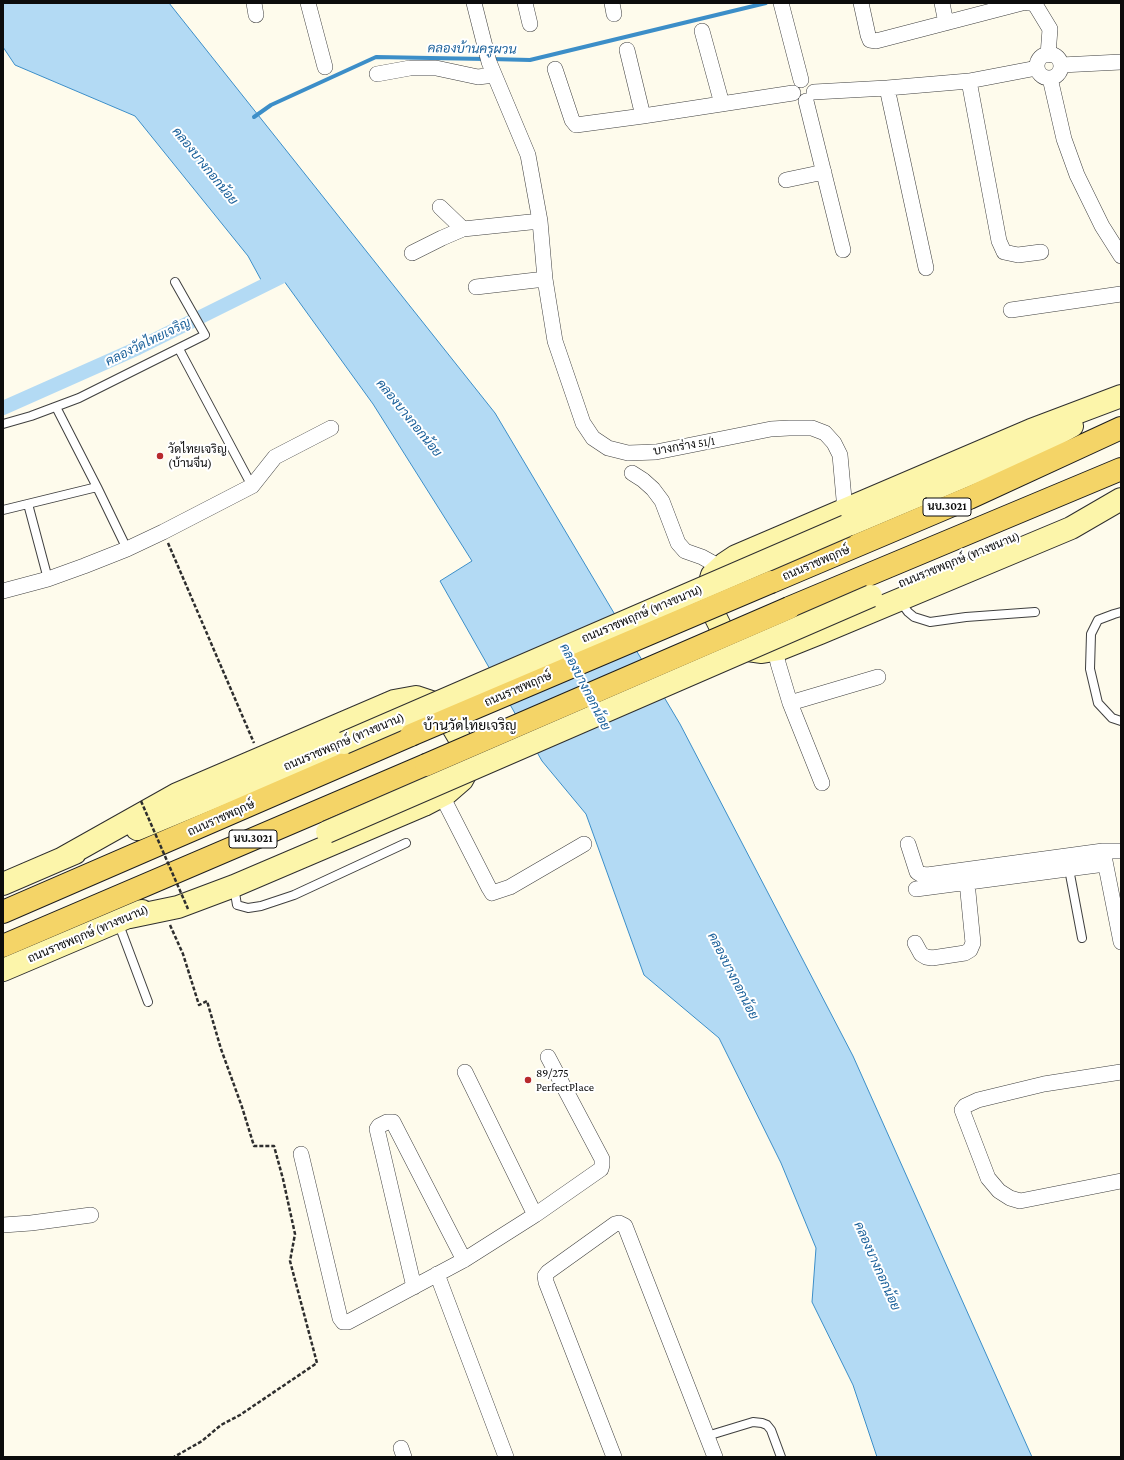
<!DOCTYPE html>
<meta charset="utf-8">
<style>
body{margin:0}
#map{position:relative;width:1124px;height:1460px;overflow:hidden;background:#fefbec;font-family:"Crimson Pro",serif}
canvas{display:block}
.frame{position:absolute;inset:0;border:4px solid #0c0c0c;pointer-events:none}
</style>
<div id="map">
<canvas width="1124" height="1460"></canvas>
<div class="frame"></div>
</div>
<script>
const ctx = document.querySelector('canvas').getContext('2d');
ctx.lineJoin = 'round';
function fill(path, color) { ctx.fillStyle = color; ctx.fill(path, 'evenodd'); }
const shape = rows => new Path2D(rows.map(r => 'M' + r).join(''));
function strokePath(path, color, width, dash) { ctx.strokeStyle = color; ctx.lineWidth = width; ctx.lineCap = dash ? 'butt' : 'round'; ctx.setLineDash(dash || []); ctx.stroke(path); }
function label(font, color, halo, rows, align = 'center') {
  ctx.font = font + ' "Crimson Pro",Sarabun,serif'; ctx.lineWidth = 4; ctx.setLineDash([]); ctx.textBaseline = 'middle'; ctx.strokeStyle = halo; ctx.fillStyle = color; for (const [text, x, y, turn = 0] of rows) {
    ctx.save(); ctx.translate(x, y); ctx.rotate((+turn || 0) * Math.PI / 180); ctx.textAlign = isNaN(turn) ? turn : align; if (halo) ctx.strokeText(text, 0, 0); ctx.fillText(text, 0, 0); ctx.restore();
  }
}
const water = shape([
 [3,3,169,3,495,413,680,724,853,1056,1032,1457,877,1457,853,1385,812,1302,816,1248,781,1163,719,1038,644,975,586,814,542,761,440,581,472,561,373,404,284,281,266,289,248,256,135,116,15,65,3,47,3,3]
]);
fill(water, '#b3daf4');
strokePath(water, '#3c8ec8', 1);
strokePath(shape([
 [491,59,530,60,766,3],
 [254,117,271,105,376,57,485,59]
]), '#3c8ec8', 4);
strokePath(shape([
 [3,408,138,348,281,277]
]), '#b3daf4', 14);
const service = shape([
 [179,349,252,486],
 [56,407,97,487],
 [3,424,31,416,79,398,205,335,175,282],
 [28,504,48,579],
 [3,510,97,487,127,549],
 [900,601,908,612,914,617,930,622,966,617,1035,612],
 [1121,612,1114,614,1098,620,1091,634,1090,669,1098,703,1112,718,1121,721],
 [1069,869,1082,938],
 [234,887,237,905,248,908,261,906,294,895,406,843],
 [118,922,148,1002],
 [707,1436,753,1422,762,1423,767,1425,771,1430,781,1457]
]);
const minor = shape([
 [254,3,256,15],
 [308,3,325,67],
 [474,3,489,62,528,155,540,221,545,279,555,341,583,423,593,438,608,448,628,453,656,452,771,429,789,428,812,428,825,433,834,443,840,455,845,510],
 [525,3,530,24],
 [612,3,614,14],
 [781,3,801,80],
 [861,3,868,35,870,40,876,41,1022,3],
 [942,3,946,23],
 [1028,3,1032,3,1036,6,1050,29,1048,55],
 [702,31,722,104],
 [627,50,643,116],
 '1037 66a12 12 0 1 1 24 0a12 12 0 1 1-24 0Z',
 [1061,65,1121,62],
 [555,69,572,120,576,125,643,116,793,93],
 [377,74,410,68,436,68,478,77,494,75],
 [1050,78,1064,139,1077,175,1102,226,1121,256],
 [969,81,999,241,1004,252,1018,255,1041,252],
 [887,88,926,268],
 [814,92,887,88,969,81,1037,68],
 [806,101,843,250],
 [786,180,824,172],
 [440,207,463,229],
 [412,253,442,238,463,229,540,221],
 [476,287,545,279],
 [1011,310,1121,294],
 [632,473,643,480,653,489,662,501,678,543,685,551,702,557,720,567],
 [3,591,48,579,84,566,127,549,163,532,252,486,275,457,331,428],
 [775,649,778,663,790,703,822,783],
 [790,703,878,677],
 [442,796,489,888,492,893,510,887,584,844],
 [908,844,917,872,920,874,927,875,1103,851],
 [1121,851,1103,851,1121,942],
 [916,889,1105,864],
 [915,943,921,954,926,957,932,958,965,953,970,950,973,943,967,882],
 [465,1072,535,1215],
 [1121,1072,1044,1084,978,1100,965,1106,962,1110,988,1178,999,1191,1010,1198,1020,1201,1121,1181],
 [301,1154,340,1318,343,1322,348,1322,464,1260,535,1215,601,1169,602,1165,602,1159,548,1057],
 [3,1225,31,1223,91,1215],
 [437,1274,506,1457],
 [414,1287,377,1129,379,1126,387,1122,393,1122,464,1260],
 [401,1448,404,1457],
 [614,1457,546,1282,545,1276,548,1272,615,1224,619,1223,625,1226,715,1457]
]);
const secondary = shape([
 [1121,396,1031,430,736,556,724,564,712,575,708,589,708,602,723,632,735,643,748,650,762,652,780,649,820,633,1071,528,1121,499],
 [851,524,1038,445,1072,426],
 [137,829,344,743],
 [63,858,177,794,394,701,416,697,434,703,445,714,461,741,468,757,468,769,462,780,447,793,424,805,234,886,178,907,130,917],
 [3,884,75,853],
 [3,970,142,911]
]);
const primary = shape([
 [771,582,969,498,1121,428],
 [789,608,1121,469],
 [3,912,411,735],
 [3,946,426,765]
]);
strokePath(service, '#3f3f3f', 10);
strokePath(minor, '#3f3f3f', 16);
strokePath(secondary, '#2e2e2e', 24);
strokePath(primary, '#1d1d1d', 24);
strokePath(shape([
 [168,543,254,743],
 [170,925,183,954,199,1005,207,1001,221,1049,242,1107,254,1146,274,1146,283,1179,295,1234,290,1261,317,1363,240,1415,221,1425,202,1441,174,1457]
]), '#2e2e2e', 2.5, [4, 2]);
strokePath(service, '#fff', 8);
strokePath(minor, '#fff', 15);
strokePath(secondary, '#fcf5aa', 22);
strokePath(primary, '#f4d467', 22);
const secondaryBridge = shape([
 [344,743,846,526],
 [327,832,871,596]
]);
const primaryBridge = shape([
 [411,735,771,582],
 [426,765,789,608]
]);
strokePath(secondaryBridge, '#2e2e2e', 24, []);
strokePath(primaryBridge, '#1d1d1d', 24, []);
strokePath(shape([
 [141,801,188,909]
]), '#2e2e2e', 2.5, [4, 2]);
strokePath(secondaryBridge, '#fcf5aa', 22);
strokePath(primaryBridge, '#f4d467', 22);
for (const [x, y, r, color] of [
 [160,456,4,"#b8292d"],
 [528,1080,4,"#b8292d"]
]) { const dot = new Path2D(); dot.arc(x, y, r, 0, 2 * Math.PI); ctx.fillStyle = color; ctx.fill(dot); strokePath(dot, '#fff', 1.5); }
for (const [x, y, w] of [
 [947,507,48],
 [253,839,48]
]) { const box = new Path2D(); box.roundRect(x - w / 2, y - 9, w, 18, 3); ctx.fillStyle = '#fff'; ctx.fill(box); strokePath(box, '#0c0c0c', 1); }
label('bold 11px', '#0c0c0c', null, [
 ["นบ.3021",947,507],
 ["นบ.3021",253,839]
]);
label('12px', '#0c0c0c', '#fff', [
 ["บางกร่าง 51/1",684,446,-10],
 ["ถนนราชพฤกษ์ (ทางขนาน)",959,560,-22],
 ["ถนนราชพฤกษ์",816,563,-23],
 ["ถนนราชพฤกษ์ (ทางขนาน)",642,614,-23],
 ["ถนนราชพฤกษ์",518,689,-23],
 ["ถนนราชพฤกษ์ (ทางขนาน)",344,742,-23],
 ["ถนนราชพฤกษ์",221,818,-24],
 ["ถนนราชพฤกษ์ (ทางขนาน)",88,934,-23]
]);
label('12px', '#0c0c0c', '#fff', [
 ["วัดไทยเจริญ",168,449],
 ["(บ้านจีน)",168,463],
 ["89/275",536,1073],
 ["PerfectPlace",536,1087]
], 'left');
label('italic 13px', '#1a609a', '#fff', [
 ["คลองบ้านครูผวน",472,49,1],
 ["คลองบางกอกน้อย",205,166,51],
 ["คลองวัดไทยเจริญ",148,342,-26],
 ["คลองบางกอกน้อย",409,418,51],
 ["คลองบางกอกน้อย",585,687,63],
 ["คลองบางกอกน้อย",733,976,63],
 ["คลองบางกอกน้อย",877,1266,66]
]);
label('14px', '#0c0c0c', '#fff', [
 ["บ้านวัดไทยเจริญ",470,726]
]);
</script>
